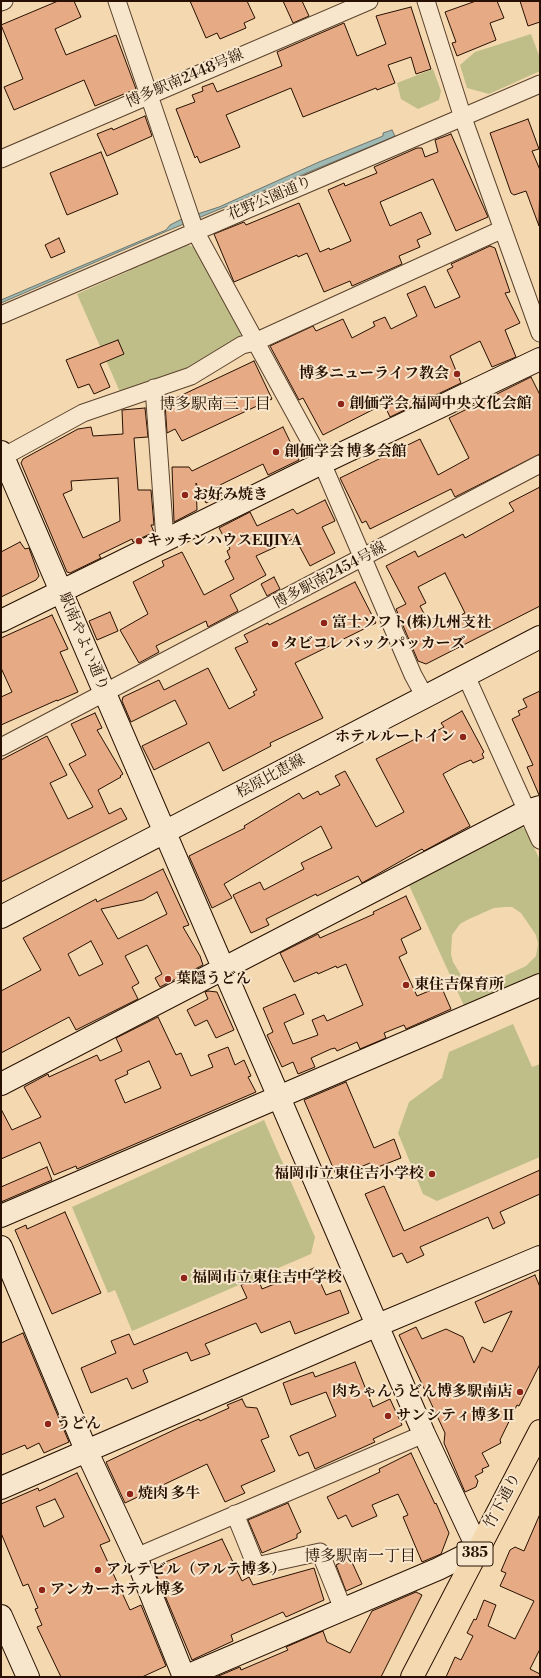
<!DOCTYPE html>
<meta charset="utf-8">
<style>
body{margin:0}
#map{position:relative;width:541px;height:1678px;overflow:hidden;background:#f4d9b0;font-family:"Libre Bodoni",serif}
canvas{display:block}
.frame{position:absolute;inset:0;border:2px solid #271001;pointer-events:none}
</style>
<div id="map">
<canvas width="541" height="1678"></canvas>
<div class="frame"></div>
</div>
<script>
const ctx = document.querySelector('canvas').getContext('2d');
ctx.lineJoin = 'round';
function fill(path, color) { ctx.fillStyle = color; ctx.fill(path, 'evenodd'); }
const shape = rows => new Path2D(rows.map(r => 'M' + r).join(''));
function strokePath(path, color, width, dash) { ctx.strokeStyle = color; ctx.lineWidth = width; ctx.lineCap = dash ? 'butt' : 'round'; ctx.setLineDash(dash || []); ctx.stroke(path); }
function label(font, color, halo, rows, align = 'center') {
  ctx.font = font + ' "Libre Bodoni","Noto Serif JP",serif'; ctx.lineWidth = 4; ctx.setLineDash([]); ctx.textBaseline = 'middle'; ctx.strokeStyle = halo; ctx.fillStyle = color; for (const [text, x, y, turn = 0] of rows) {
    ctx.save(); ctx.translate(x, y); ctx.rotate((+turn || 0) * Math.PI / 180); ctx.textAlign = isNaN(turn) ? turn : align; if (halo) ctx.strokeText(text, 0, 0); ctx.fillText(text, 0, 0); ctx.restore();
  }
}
fill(shape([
 [531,34,540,58,540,71,489,94,467,88,460,65,475,52],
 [433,69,441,91,439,100,418,109,401,99,397,83],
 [188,245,194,247,241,333,239,339,189,370,120,392,77,294,129,271,133,267,138,267,160,256],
 [519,826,525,829,540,860,540,976,465,1008,408,883],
 [506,907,512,907,521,913,536,935,538,944,536,956,526,966,485,985,472,982,461,975,453,962,451,954,452,935,460,924,469,919,494,908],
 [513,1024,532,1067,540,1064,540,1157,437,1201,423,1194,398,1133,409,1102,442,1078,449,1052],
 [264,1120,315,1237,311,1254,132,1331,115,1290,108,1293,72,1207]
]), '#bfbe89');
const water = shape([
 [392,130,395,136,386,140,167,231,1,303,1,300,166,230,170,225,182,219,219,207,319,162,383,136,383,133,392,130]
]);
fill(water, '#9eb9b3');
strokePath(water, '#6e756c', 1);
const building = shape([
 [58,1,74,1,81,17,55,29,66,55,116,35,136,89,95,106,84,80,14,110,4,87,23,79,1,25,58,1],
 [190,1,247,1,255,18,244,23,246,28,220,39,217,33,206,38,190,1],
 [283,1,302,1,309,16,293,23,283,1],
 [476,1,497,1,504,18,490,23,496,40,457,56,452,43,456,42,445,12,476,1],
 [520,1,540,1,540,22,528,26,520,1],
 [411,7,431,69,416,74,411,57,388,65,395,83,377,90,376,88,303,117,291,88,226,115,240,147,200,163,197,156,195,158,176,109,195,102,192,95,203,91,202,87,213,83,217,92,282,66,277,52,344,23,357,56,386,44,376,16,411,7],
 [145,116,152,136,107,156,97,134,112,128,113,130,145,116],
 [528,119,539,149,532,151,540,170,539,226,526,191,514,195,511,193,490,133,528,119],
 [451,134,488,217,456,231,433,179,380,202,390,226,421,212,431,234,417,240,420,247,399,256,402,264,352,286,350,281,324,292,307,253,298,257,297,255,234,282,214,234,244,222,246,225,299,203,320,252,329,248,330,250,351,241,328,190,344,183,345,186,377,173,374,167,417,148,422,148,425,157,438,152,435,140,451,134],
 [101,152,118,194,67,215,50,173,101,152],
 [59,238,65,252,51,258,45,245,59,238],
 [490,246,495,248,510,292,505,293,520,323,505,330,516,357,492,367,480,341,450,356,461,383,390,417,384,404,323,435,303,398,299,400,270,346,313,326,316,331,343,319,352,338,375,326,373,322,385,317,391,329,417,316,407,294,425,286,435,308,460,297,447,270,453,267,451,264,490,246],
 [118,340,124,354,100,364,110,387,94,394,89,384,78,388,66,360,118,340],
 [254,361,272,399,182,441,175,429,167,433,165,403,254,361],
 [531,377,540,395,540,454,455,497,451,489,370,529,366,521,362,523,340,478,420,439,438,475,469,458,449,418,531,377],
 [145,408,148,437,134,438,138,490,151,490,154,525,151,525,154,532,133,542,132,539,99,555,101,558,70,573,67,572,21,463,23,459,78,429,91,427,93,436,123,434,122,410,145,408],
 [118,478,120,521,83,538,63,494,72,490,71,481,118,478],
 [283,427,299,460,268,475,263,464,220,485,224,494,206,503,196,483,197,510,174,522,172,467,189,467,192,471,283,427],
 [540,487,540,606,426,664,418,661,396,609,406,604,386,566,415,551,418,557,463,534,465,538,514,511,509,503,540,487],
 [445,573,465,613,432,629,420,606,426,603,418,587,445,573],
 [325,500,335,521,322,527,335,553,310,566,295,538,256,556,266,575,230,595,238,611,208,627,206,621,156,646,159,652,139,663,120,630,148,614,133,582,164,566,162,561,182,552,204,595,234,579,225,561,230,558,227,551,230,549,219,528,250,512,257,526,293,509,297,514,325,500],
 [20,542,25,549,29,548,39,576,36,580,1,597,1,552,20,542],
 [274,577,280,589,267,596,261,584,274,577],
 [355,582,376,623,295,663,323,718,270,743,271,746,223,771,209,742,154,770,142,746,187,724,175,700,131,722,122,701,123,697,159,680,164,690,208,668,229,709,255,695,253,692,257,690,235,648,248,642,244,635,268,623,269,625,355,582],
 [110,612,118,631,97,640,89,621,110,612],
 [52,615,68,649,60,652,78,692,57,701,57,700,1,725,1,697,12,692,1,668,1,638,52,615],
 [540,691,540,795,539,795,527,767,533,765,512,719,520,715,518,711,527,707,523,699,540,691],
 [462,711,484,752,482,754,484,758,473,763,471,760,459,765,443,774,470,826,424,851,422,849,362,883,358,876,317,896,316,894,266,919,269,925,251,933,233,895,260,882,264,890,304,869,301,863,332,848,321,826,224,884,232,898,212,908,189,856,245,828,244,826,299,793,303,799,318,791,320,795,340,785,335,776,345,771,376,827,404,812,376,759,423,735,424,738,444,727,441,723,462,711],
 [95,713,102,728,97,730,123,774,120,776,121,777,98,790,109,814,121,808,127,819,1,882,1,760,47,736,67,775,50,783,68,819,93,807,69,764,86,755,71,724,95,713],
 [163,869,189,925,183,927,200,956,203,965,160,987,155,978,162,974,147,945,125,956,139,983,132,987,138,999,76,1030,69,1017,1,1053,1,991,41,970,23,938,96,899,97,902,163,869],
 [157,892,167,914,118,939,101,909,143,900,157,892],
 [91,941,103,964,79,976,68,954,91,941],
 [406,896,421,929,401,939,407,953,399,957,417,996,441,986,451,1009,406,1029,404,1025,384,1033,386,1038,360,1049,357,1042,337,1051,335,1048,331,1049,311,1058,315,1067,298,1074,293,1062,282,1067,267,1035,273,1032,263,1008,295,994,304,1014,284,1023,293,1044,318,1035,312,1020,324,1015,327,1021,363,1005,346,964,337,968,336,966,318,974,317,972,294,982,280,953,318,934,320,938,374,914,373,912,406,896],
 [208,991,217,992,234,1030,216,1038,207,1020,195,1026,187,1010,208,999,205,992,208,991],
 [158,1017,176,1055,181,1053,191,1076,213,1067,208,1055,228,1047,235,1065,244,1060,251,1076,248,1077,256,1092,77,1169,76,1166,54,1175,40,1142,1,1159,1,1109,12,1130,41,1117,24,1087,48,1074,49,1077,97,1055,100,1061,122,1051,116,1038,158,1017],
 [149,1061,161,1088,125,1103,115,1080,128,1074,127,1071,149,1061],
 [346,1082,374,1148,394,1139,401,1158,373,1169,370,1163,337,1177,304,1100,346,1082],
 [47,1167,52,1180,1,1202,1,1187,47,1167],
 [540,1170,540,1194,500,1212,505,1223,493,1229,488,1217,420,1247,424,1255,407,1263,402,1253,393,1257,365,1194,384,1186,404,1231,540,1170],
 [65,1212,101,1293,52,1314,15,1230,26,1225,27,1229,65,1212],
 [314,1268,326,1295,340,1290,349,1313,295,1334,290,1321,261,1333,256,1323,205,1344,210,1354,191,1361,187,1352,143,1370,148,1382,132,1389,127,1378,91,1393,81,1368,116,1353,111,1341,129,1334,134,1345,247,1298,241,1285,258,1278,262,1289,314,1268],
 [535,1275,540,1287,540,1364,519,1406,517,1405,500,1440,501,1443,482,1453,489,1466,482,1469,483,1472,475,1476,478,1481,476,1487,465,1492,444,1443,445,1433,399,1335,416,1327,422,1339,446,1329,463,1337,474,1363,482,1347,492,1352,512,1311,484,1323,475,1302,535,1275],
 [23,1333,69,1442,44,1453,39,1443,27,1449,25,1445,1,1455,1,1343,23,1333],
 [355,1362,373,1407,390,1399,402,1425,373,1439,375,1442,315,1469,308,1452,299,1456,290,1436,336,1416,326,1392,291,1405,283,1383,313,1372,315,1377,355,1362],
 [242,1399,246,1407,257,1408,269,1437,261,1440,275,1471,241,1486,245,1493,225,1502,207,1464,125,1503,106,1462,178,1428,199,1419,200,1421,229,1408,227,1405,242,1399],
 [411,1453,435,1504,436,1503,449,1533,441,1554,422,1562,403,1517,408,1515,398,1494,372,1505,377,1516,352,1527,346,1515,338,1519,327,1497,380,1472,379,1469,411,1453],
 [77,1473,110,1541,100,1545,130,1610,141,1605,166,1666,142,1677,61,1677,37,1627,42,1625,35,1609,38,1608,28,1584,23,1586,1,1533,1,1504,38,1488,39,1491,77,1473],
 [55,1499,64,1517,44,1527,36,1507,55,1499],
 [288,1503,301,1532,297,1534,297,1538,262,1553,248,1520,288,1503],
 [540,1514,540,1649,530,1669,540,1674,540,1677,446,1677,455,1657,461,1660,473,1636,467,1633,474,1619,476,1620,484,1600,496,1605,488,1626,515,1639,534,1601,500,1586,506,1573,501,1571,510,1550,515,1547,524,1551,540,1514],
 [222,1539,242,1581,249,1577,253,1585,314,1568,324,1600,286,1617,283,1612,231,1635,233,1641,192,1660,153,1567,222,1539],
 [350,1558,362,1584,346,1591,336,1565,350,1558],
 [416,1592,422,1595,381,1677,216,1677,240,1667,241,1670,288,1650,286,1647,323,1631,327,1642,350,1653,372,1611,416,1592]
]);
fill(building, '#e6aa85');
strokePath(building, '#271001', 1);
const street = shape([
 [117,1,195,231,322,463,413,675,425,697],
 [426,1,463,118,540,333],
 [1,2,4,1],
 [1,159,369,1],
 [1,315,540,84],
 [154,388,165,540],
 [1,458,83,413,191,376,242,345,255,342,503,229],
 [466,676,540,840],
 [1,747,540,464],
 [235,1514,256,1566,320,1552,343,1609],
 [136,1557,424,1434]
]);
const secondary = shape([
 [1,452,424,1434,478,1549,438,1569,184,1677],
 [1,621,322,463,540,359],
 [1,917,540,637],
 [1,1084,527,811,540,807],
 [1,1216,540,985],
 [1,1247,86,1450,136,1557,184,1677],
 [1,1488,378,1325,540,1257],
 [1,1616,28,1677]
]);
const highway = shape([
 [412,1677,540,1431]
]);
strokePath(street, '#5a422d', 19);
strokePath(secondary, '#271001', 24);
strokePath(highway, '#271001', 24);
strokePath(street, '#f8e6cc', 17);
strokePath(secondary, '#f8e6cc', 22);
strokePath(highway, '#f4d9b0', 22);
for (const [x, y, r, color] of [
 [457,374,4,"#8f2418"],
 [341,404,4,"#8f2418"],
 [276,452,4,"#8f2418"],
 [185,495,4,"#8f2418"],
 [139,541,4,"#8f2418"],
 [324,623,4,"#8f2418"],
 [275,644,4,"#8f2418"],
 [463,737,4,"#8f2418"],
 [168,979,4,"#8f2418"],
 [406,985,4,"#8f2418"],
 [432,1174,4,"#8f2418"],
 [184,1278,4,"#8f2418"],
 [520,1392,4,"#8f2418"],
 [388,1416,4,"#8f2418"],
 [48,1424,4,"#8f2418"],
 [130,1494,4,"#8f2418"],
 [98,1570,4,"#8f2418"],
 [42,1590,4,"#8f2418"]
]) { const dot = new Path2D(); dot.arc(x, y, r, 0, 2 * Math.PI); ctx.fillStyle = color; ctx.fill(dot); strokePath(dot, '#f8e6cc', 1.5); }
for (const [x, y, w] of [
 [475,1554,36]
]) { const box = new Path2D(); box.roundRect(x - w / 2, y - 12, w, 24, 3); ctx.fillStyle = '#f8e6cc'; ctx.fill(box); strokePath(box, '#271001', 1); }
label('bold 14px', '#271001', null, [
 ["385",475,1554]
]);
label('15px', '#271001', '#f8e6cc', [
 ["博多駅南2448号線",185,79,-23],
 ["花野公園通り",270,199,-23],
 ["博多駅南2454号線",330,576,-28],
 ["駅南やよい通り",83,642,67],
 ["桧原比恵線",271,777,-28],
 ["竹下通り",503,1501,-62]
]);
label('bold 15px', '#271001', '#f8e6cc', [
 ["博多ニューライフ教会",449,374,"right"],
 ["創価学会 福岡中央文化会館",349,404],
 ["創価学会 博多会館",284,452],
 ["お好み焼き",193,495],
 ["キッチンハウスEIJIYA",147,541],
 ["富士ソフト(株)九州支社",332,623],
 ["タビコレ バックパッカーズ",283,644],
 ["ホテルルートイン",455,737,"right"],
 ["葉隠うどん",176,979],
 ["東住吉保育所",414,985],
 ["福岡市立東住吉小学校",424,1174,"right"],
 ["福岡市立東住吉中学校",192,1278],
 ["肉ちゃんうどん博多駅南店",512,1392,"right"],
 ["サンシティ博多Ⅱ",396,1416],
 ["うどん",56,1424],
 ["焼肉 多牛",138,1494],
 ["アルテビル（アルテ博多）",106,1570],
 ["アンカーホテル博多",50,1590]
], 'left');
label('16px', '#271001', '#f8e6cc', [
 ["博多駅南三丁目",215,405],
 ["博多駅南一丁目",360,1557]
]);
</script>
